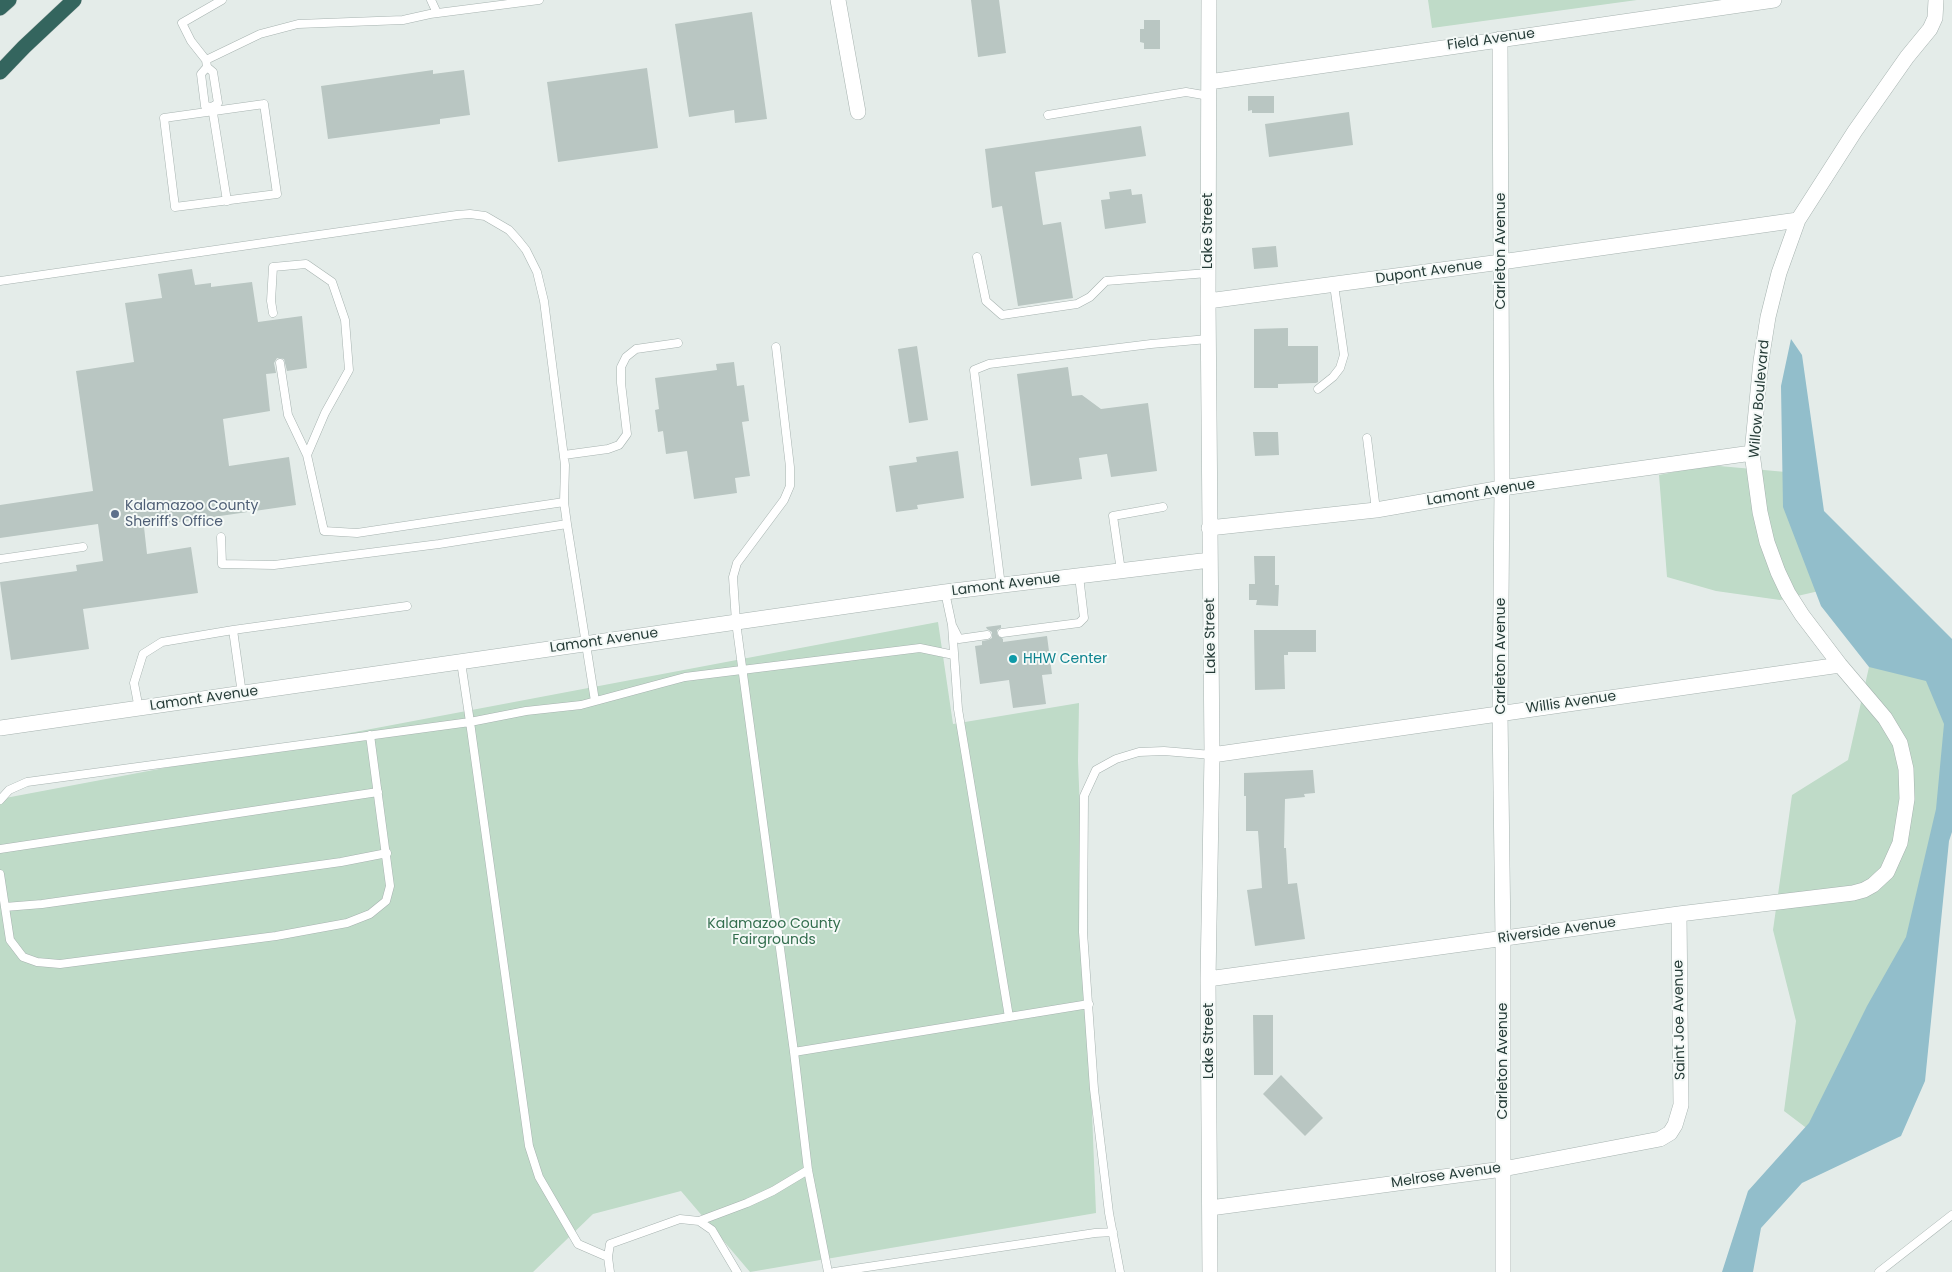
<!DOCTYPE html>
<style>
body{margin:0}
canvas{display:block;background:#e4ece9}
</style>
<canvas width="1952" height="1272"></canvas>
<script>
const ctx = document.querySelector('canvas').getContext('2d');
ctx.lineJoin = 'round';
function fill(path, color) { ctx.fillStyle = color; ctx.fill(path, 'evenodd'); }
const shape = rows => new Path2D(rows.map(r => 'M' + r).join(''));
function strokePath(path, color, width, dash) { ctx.strokeStyle = color; ctx.lineWidth = width; ctx.lineCap = dash ? 'butt' : 'round'; ctx.setLineDash(dash || []); ctx.stroke(path); }
function label(font, color, halo, rows, align = 'center') {
  ctx.font = font + ' Poppins,sans-serif'; ctx.lineWidth = 4; ctx.setLineDash([]); ctx.textBaseline = 'middle'; ctx.strokeStyle = halo; ctx.fillStyle = color; for (const [text, x, y, turn = 0] of rows) {
    ctx.save(); ctx.translate(x, y); ctx.rotate((+turn || 0) * Math.PI / 180); ctx.textAlign = isNaN(turn) ? turn : align; if (halo) ctx.strokeText(text, 0, 0); ctx.fillText(text, 0, 0); ctx.restore();
  }
}
fill(shape([
 [1428,0,1637,0,1432,28],
 [1708,465,1786,472,1819,591,1780,600,1716,591,1667,577,1659,475],
 [938,622,953,724,1079,703,1078,761,1096,1213,750,1272,681,1191,593,1214,533,1272,0,1272,0,799],
 [1915,648,1952,686,1952,766,1913,987,1813,1133,1784,1111,1796,1021,1773,930,1792,795,1848,760,1869,667]
]), '#bfdbc8');
fill(shape([
 [1791,339,1802,355,1824,511,1952,639,1952,832,1949,841,1925,1081,1901,1136,1802,1183,1761,1228,1753,1272,1722,1272,1748,1191,1809,1123,1867,1006,1906,937,1936,809,1944,724,1926,681,1869,667,1821,606,1783,507,1781,386]
]), '#92becb');
fill(shape([
 [971,0,999,0,1006,53,978,57],
 [752,12,767,119,735,123,734,110,689,117,675,24],
 [1144,20,1160,20,1160,49,1144,49,1144,43,1140,42,1140,29,1144,29],
 [647,68,658,148,558,162,547,82],
 [433,70,433,74,464,70,470,115,440,119,440,124,328,139,321,86],
 [1248,96,1274,96,1274,113,1252,113,1252,110,1248,111],
 [1349,112,1353,145,1269,157,1265,124],
 [1141,126,1146,156,1035,172,1043,225,1061,222,1073,298,1018,306,1002,206,992,208,985,149],
 [1131,189,1132,195,1142,194,1146,223,1105,229,1101,200,1110,199,1109,192],
 [1276,246,1278,267,1254,269,1252,248],
 [192,269,195,285,211,283,211,287,252,282,258,322,302,316,307,368,287,371,284,359,277,358,274,363,276,373,266,374,270,411,223,419,229,466,289,457,296,505,144,527,147,554,191,547,198,593,83,609,89,649,11,660,0,582,77,571,76,565,103,561,98,524,0,538,0,505,93,491,76,371,134,362,125,303,162,298,158,274],
 [1288,328,1288,346,1318,346,1318,382,1316,383,1278,384,1278,388,1254,388,1254,329],
 [917,346,928,420,909,423,898,349],
 [734,362,737,386,744,385,749,421,742,422,750,476,735,478,737,493,694,499,687,451,666,454,663,431,658,432,655,410,659,409,655,378,717,370,716,364],
 [1068,367,1072,396,1082,395,1101,409,1148,403,1157,471,1111,477,1107,454,1079,458,1082,479,1031,486,1017,374],
 [1253,432,1278,432,1279,455,1255,456],
 [958,451,964,498,917,505,918,509,896,512,889,466,917,462,916,457],
 [1254,556,1275,556,1275,585,1279,585,1278,606,1256,605,1257,600,1249,600,1249,584,1255,584],
 [1001,625,1001,628,997,630,997,634,1003,639,1003,642,1047,636,1052,674,1042,675,1046,704,1013,708,1009,680,980,684,975,646,982,645,982,641,988,640,992,638,992,632,987,629,986,627],
 [1254,630,1316,630,1316,652,1288,652,1288,655,1284,655,1285,689,1255,690],
 [1313,770,1315,793,1304,794,1305,797,1285,799,1284,848,1286,848,1288,884,1297,883,1305,939,1255,946,1247,890,1262,888,1258,831,1246,831,1246,796,1244,796,1244,773],
 [1253,1015,1273,1015,1273,1075,1254,1075],
 [1281,1075,1323,1118,1305,1136,1263,1094]
]), '#b9c6c2');
const lane = shape([
 [222,0,182,23,191,41,206,60,260,34,298,24,403,20,430,14,539,0],
 [431,0,437,13],
 [206,60,207,67,201,74,205,106,212,107],
 [207,67,213,72,218,103,212,107],
 [264,104,277,194,175,207,164,118,264,104],
 [212,107,227,201],
 [1048,115,1186,92,1209,96],
 [977,257,986,301,1002,315,1077,304,1090,297,1106,281,1208,273],
 [0,281,457,215,470,214,485,216,509,230,518,240,526,250,537,272,544,301,565,465,564,502],
 [273,313,271,301,273,267,306,264,332,282,345,320,349,370,325,413,307,455,288,415,280,363],
 [776,347,790,467,790,486,784,500,737,563,733,577,736,622,794,1052],
 [1318,389,1333,377,1340,368,1344,355,1334,285],
 [1367,438,1376,510],
 [307,455,324,531,357,533,564,502,567,524],
 [564,455,608,449,619,445,627,434,621,383,621,367,626,357,636,349,678,343],
 [221,537,222,564,274,565,439,544,567,524,595,701],
 [0,559,83,547],
 [1121,571,1113,516,1163,507],
 [1001,586,974,370,989,364,1151,344,1208,339],
 [945,592,952,625,958,709,1009,1017],
 [953,627,959,639,987,635],
 [1002,633,1079,623,1084,618,1079,576],
 [461,662,470,722,526,711,581,705,685,677,920,648,954,655],
 [242,694,233,630,407,606],
 [139,709,134,683,143,654,162,642,233,630],
 [0,800,9,790,27,782,470,722,529,1146,539,1177,578,1244,608,1257],
 [0,849,378,792],
 [0,874,10,940,23,957,37,962,60,964,276,936,347,923,370,914,386,901,390,886,370,735],
 [5,907,42,904,341,862,387,853],
 [699,1221,747,1203,773,1191,808,1170],
 [610,1272,608,1257,610,1244,680,1219,699,1221,712,1230,737,1272],
 [828,1272,808,1170,794,1052,1089,1004],
 [834,1272,1095,1233,1113,1232],
 [1120,1272,1109,1213,1094,1089,1083,932,1084,796,1096,770,1116,759,1139,752,1164,751,1212,755],
 [1879,1272,1952,1215]
]);
const street = shape([
 [838,0,858,112],
 [1209,0,1208,301,1212,755,1208,979,1210,1272],
 [1500,39,1502,488,1500,713,1503,939,1503,1272],
 [1209,82,1774,0],
 [1208,301,1501,262,1798,220],
 [1209,528,1376,510,1502,488,1752,453],
 [0,728,945,592,1210,560],
 [1212,755,1840,665],
 [1208,979,1679,914,1853,893,1864,890,1873,885,1887,872,1900,843,1907,799,1906,769,1900,743,1885,718,1840,665,1802,615,1788,593,1778,572,1767,542,1760,512,1752,453,1761,361,1768,317,1779,273,1798,220,1855,131,1907,57,1930,29,1935,18,1936,0],
 [1210,1208,1503,1169,1660,1139,1670,1133,1675,1125,1681,1105,1679,914]
]);
const highway = shape([
 [0,8,9,0],
 [0,72,24,47,74,0]
]);
strokePath(lane, '#a7b3b0', 9);
strokePath(street, '#a7b3b0', 16);
strokePath(highway, '#c2c8c7', 16);
strokePath(lane, '#fff', 8);
strokePath(street, '#fff', 15);
strokePath(highway, '#34655e', 15);
for (const [x, y, r, color] of [
 [115,514,5,"#5c6f8a"],
 [1013,659,5,"#0f9aa8"]
]) { const dot = new Path2D(); dot.arc(x, y, r, 0, 2 * Math.PI); ctx.fillStyle = color; ctx.fill(dot); strokePath(dot, '#f4f9f7', 2); }
label('14px', '#253b37', '#f4f9f7', [
 ["Field Avenue",1491,40,-8],
 ["Lake Street",1208,231,-90],
 ["Carleton Avenue",1501,251,-90],
 ["Dupont Avenue",1429,272,-8],
 ["Willow Boulevard",1760,399,-85],
 ["Lamont Avenue",1481,493,-9],
 ["Lamont Avenue",1006,585,-7],
 ["Lake Street",1211,636,-91],
 ["Lamont Avenue",604,641,-8],
 ["Carleton Avenue",1501,656,-90],
 ["Lamont Avenue",204,699,-8],
 ["Willis Avenue",1571,703,-8],
 ["Riverside Avenue",1557,931,-8],
 ["Saint Joe Avenue",1680,1020,-91],
 ["Lake Street",1209,1041,-90],
 ["Carleton Avenue",1503,1061,-90],
 ["Melrose Avenue",1446,1176,-8]
]);
label('14px', '#4e5e75', '#f4f9f7', [
 ["Kalamazoo County",125,506],
 ["Sheriff's Office",125,522]
], 'left');
label('14px', '#0d838f', '#f4f9f7', [
 ["HHW Center",1023,659]
], 'left');
label('14px', '#336e4e', '#f4f9f7', [
 ["Kalamazoo County",774,924],
 ["Fairgrounds",774,940]
]);
</script>
